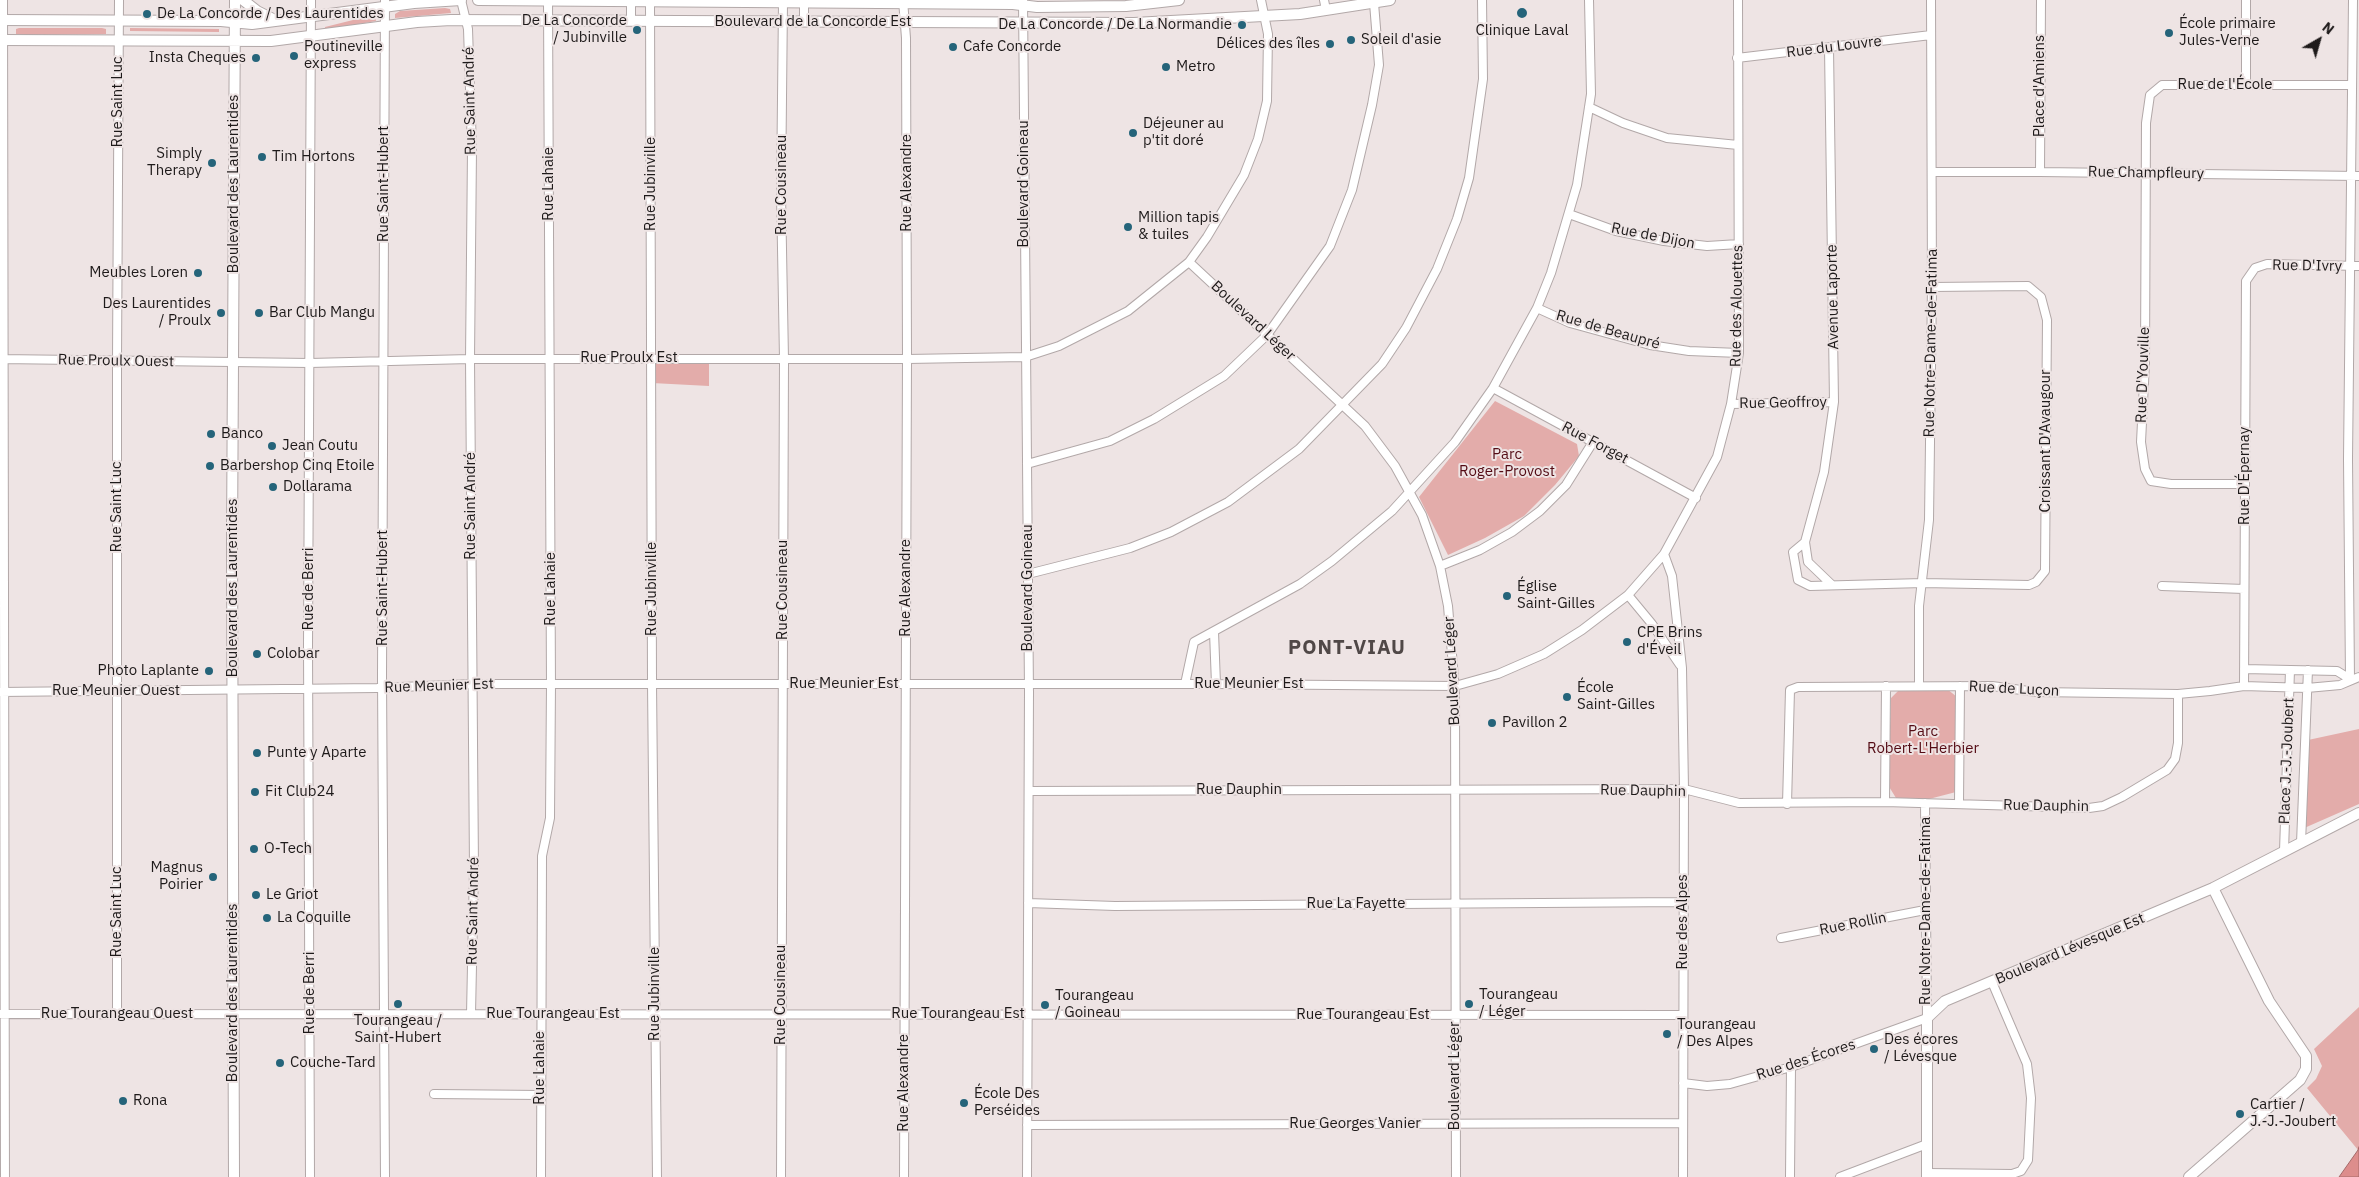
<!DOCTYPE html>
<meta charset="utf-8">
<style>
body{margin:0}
#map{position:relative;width:2359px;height:1177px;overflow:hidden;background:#eee4e4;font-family:"IBM Plex Sans",sans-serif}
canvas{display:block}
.north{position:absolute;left:2294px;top:15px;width:50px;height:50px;-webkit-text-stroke:4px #eee4e4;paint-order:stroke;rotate:38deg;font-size:14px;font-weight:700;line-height:20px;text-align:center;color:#1e1a1a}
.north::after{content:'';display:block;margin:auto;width:18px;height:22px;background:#1e1a1a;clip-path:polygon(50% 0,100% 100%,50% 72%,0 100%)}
</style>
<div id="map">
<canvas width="2359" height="1177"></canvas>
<div class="north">N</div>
</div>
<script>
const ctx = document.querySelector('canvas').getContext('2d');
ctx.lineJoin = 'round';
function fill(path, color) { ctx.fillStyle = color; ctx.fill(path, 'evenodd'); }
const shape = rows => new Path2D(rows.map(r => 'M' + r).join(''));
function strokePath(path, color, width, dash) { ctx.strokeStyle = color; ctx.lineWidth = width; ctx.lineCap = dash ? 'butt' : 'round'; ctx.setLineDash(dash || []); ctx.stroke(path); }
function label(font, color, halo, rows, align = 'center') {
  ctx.font = font + ' "IBM Plex Sans",sans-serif'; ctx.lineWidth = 4; ctx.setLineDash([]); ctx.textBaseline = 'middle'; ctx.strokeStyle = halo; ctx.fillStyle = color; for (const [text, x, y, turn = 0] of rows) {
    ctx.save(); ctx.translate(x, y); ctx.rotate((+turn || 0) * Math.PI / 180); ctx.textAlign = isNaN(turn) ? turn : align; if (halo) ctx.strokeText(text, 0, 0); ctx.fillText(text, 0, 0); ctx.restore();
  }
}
fill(shape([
 [445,8,450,9,451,13,395,18,395,14,400,11],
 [369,16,375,17,376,21,325,30,325,27],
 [19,28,102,28,106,29,106,34,25,35,16,34,16,29],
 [130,28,219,29,219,32,130,31],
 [652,358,709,359,709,386,652,383],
 [1495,401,1577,444,1579,456,1555,485,1524,516,1485,538,1448,555,1419,497],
 [1903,686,1947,689,1957,697,1956,792,1929,799,1908,800,1896,798,1888,785,1891,698],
 [2359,729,2359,804,2302,829,2308,740],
 [2359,1007,2359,1147,2358,1150,2307,1088,2316,1079,2322,1066,2314,1049]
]), '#e3acaa');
const water = shape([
 [2359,1147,2359,1177,2339,1177,2358,1150,2359,1147]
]);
fill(water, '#dd8d8c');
strokePath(water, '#a46a6a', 1);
const street = shape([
 [3,0,5,1177],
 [385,0,382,677,385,1177],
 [461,0,468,29,472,149,470,359,474,868,471,1014],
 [903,0,906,38,907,359,904,1177],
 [1023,0,1029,691,1027,1177],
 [1324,0,1326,10],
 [650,2,652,684,657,1177],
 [631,21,631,0],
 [804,22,804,0],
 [1829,48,1834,402,1824,472,1805,542,1808,562,1832,585],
 [1737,58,1931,35],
 [2246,85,2246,0],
 [1589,107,1623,123,1667,138,1738,145],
 [1933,172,2040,172,2359,176],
 [2040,172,2041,0],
 [1569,214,1616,231,1664,241,1707,246,1739,244],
 [1189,262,1365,426,1395,466,1422,515,1440,566,1448,606,1455,691,1456,1177],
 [1537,308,1570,323,1650,345,1689,351,1739,353],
 [0,359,310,363,470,359,907,359,1025,357,1059,346,1128,311,1189,262,1207,237,1244,175,1258,139,1267,101,1268,34,1261,0],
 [1493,388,1696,498],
 [1731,404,1834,402],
 [1027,464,1110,441,1154,419,1224,376,1267,335,1330,246,1352,190,1372,105,1379,65,1374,3],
 [2245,484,2171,484,2151,481,2145,469,2141,442,2145,363,2146,123,2150,95,2162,85,2352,85],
 [1805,542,1793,552,1798,580,1810,586,1923,583,2029,585,2036,582,2045,571,2047,320,2041,297,2028,286,1932,287],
 [1664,554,1672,576,1682,668,1684,789,1683,1177],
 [1440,566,1480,550,1512,532,1540,511,1566,485,1593,442],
 [1028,574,1130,548,1171,532,1228,502,1299,449,1382,364,1406,328,1437,269,1457,219,1469,178,1483,79,1482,0],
 [2162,586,2244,589],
 [1628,595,1652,624,1680,665],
 [1214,632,1216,684],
 [2244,669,2337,671,2350,679],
 [2350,679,2348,459,2353,0],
 [1185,684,1194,642,1300,584,1332,561,1392,511,1455,442,1493,388,1537,308,1551,273,1577,185,1591,94,1589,0],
 [1919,686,1919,606,1929,520,1932,287,1931,0],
 [2244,686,2246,281,2255,268,2267,264,2359,266],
 [0,692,377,688,473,684,1216,684,1455,686,1498,674,1544,654,1582,630,1628,595,1664,554,1717,457,1731,404,1739,353,1738,0],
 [1029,791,1684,789,1739,803,1885,802,2089,808,2103,806,2122,797,2167,770,2175,759,2178,743,2178,694],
 [1885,802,1886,686],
 [1959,803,1960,686],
 [1787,804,1790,690,1798,687,1992,686,2036,692,2178,694,2210,691,2244,686,2307,688,2340,685,2359,677],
 [2301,843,2308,670],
 [2284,851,2290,670],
 [1028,903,1115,906,1684,902],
 [1781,938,1925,910],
 [0,1014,1683,1015],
 [117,1014,117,361,119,0],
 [1683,1083,1707,1086,1730,1084,1791,1067,1927,1018,1925,803],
 [434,1094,541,1095],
 [1027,1125,1683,1123],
 [1927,1173,2012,1174,2021,1171,2028,1160,2031,1098,2027,1064,1992,982],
 [310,1177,308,645,311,0],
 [541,1177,542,856,550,818,551,684,548,0],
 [781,1177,784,359,781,194,783,2],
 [1790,1177,1791,1067],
 [1840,1177,1927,1144]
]);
const secondary = shape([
 [243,0,257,11,275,20],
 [478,0,1013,4,1037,7,1126,6,1179,0],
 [0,20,221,21,252,24,414,3,461,0],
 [0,40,271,41,417,22,451,20,1134,23,1300,14,1390,0],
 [234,1177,232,542,235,0],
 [1927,1177,1927,1018,1945,1001,2213,888,2359,813],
 [2189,1177,2300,1080,2306,1069,2306,1056,2269,1001,2213,888]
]);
strokePath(street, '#b2a8a8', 10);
strokePath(secondary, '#b2a8a8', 12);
strokePath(street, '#fff', 8);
strokePath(secondary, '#fff', 10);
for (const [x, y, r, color] of [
 [1522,13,6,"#25647a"],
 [147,14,5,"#25647a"],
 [1242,25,5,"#25647a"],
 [637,30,5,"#25647a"],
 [2169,33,5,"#25647a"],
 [1351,40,5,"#25647a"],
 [1330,44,5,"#25647a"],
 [953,47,5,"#25647a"],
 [294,56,5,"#25647a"],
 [256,58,5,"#25647a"],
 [1166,67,5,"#25647a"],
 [1133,133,5,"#25647a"],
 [262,157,5,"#25647a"],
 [212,163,5,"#25647a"],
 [1128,227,5,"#25647a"],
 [198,273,5,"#25647a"],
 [221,313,5,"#25647a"],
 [259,313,5,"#25647a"],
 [211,434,5,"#25647a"],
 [272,446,5,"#25647a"],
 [210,466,5,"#25647a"],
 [273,487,5,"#25647a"],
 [1507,596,5,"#25647a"],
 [1627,642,5,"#25647a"],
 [257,654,5,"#25647a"],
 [209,671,5,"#25647a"],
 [1567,697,5,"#25647a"],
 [1492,723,5,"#25647a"],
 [257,753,5,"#25647a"],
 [255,792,5,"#25647a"],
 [254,849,5,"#25647a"],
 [213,877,5,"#25647a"],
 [256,895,5,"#25647a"],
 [267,918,5,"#25647a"],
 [398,1004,5,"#25647a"],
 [1469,1004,5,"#25647a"],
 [1045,1005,5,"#25647a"],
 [1667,1034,5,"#25647a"],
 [1874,1049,5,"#25647a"],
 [280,1063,5,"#25647a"],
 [123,1101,5,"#25647a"],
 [964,1103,5,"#25647a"],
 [2240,1114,5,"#25647a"]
]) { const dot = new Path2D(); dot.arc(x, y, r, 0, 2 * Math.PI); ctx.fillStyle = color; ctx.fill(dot); strokePath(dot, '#eee4e4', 2); }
label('15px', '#1e1a1a', '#eee4e4', [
 ["De La Concorde / Des Laurentides",157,14],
 ["De La Concorde",627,21,"right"],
 ["/ Jubinville",627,38,"right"],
 ["École primaire",2179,24],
 ["Jules-Verne",2179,41],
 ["De La Concorde / De La Normandie",1232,25,"right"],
 ["Clinique Laval",1522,31,"center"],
 ["Soleil d'asie",1361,40],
 ["Délices des îles",1320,44,"right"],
 ["Poutineville",304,47],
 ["express",304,64],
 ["Cafe Concorde",963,47],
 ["Insta Cheques",246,58,"right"],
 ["Metro",1176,67],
 ["Déjeuner au",1143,124],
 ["p'tit doré",1143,141],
 ["Simply",202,154,"right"],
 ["Therapy",202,171,"right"],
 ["Tim Hortons",272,157],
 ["Million tapis",1138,218],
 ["& tuiles",1138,235],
 ["Meubles Loren",188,273,"right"],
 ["Des Laurentides",211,304,"right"],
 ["/ Proulx",211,321,"right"],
 ["Bar Club Mangu",269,313],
 ["Banco",221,434],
 ["Jean Coutu",282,446],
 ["Barbershop Cinq Etoile",220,466],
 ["Dollarama",283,487],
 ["Église",1517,587],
 ["Saint-Gilles",1517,604],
 ["CPE Brins",1637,633],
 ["d'Éveil",1637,650],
 ["Colobar",267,654],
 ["Photo Laplante",199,671,"right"],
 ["École",1577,688],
 ["Saint-Gilles",1577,705],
 ["Pavillon 2",1502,723],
 ["Punte y Aparte",267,753],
 ["Fit Club24",265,792],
 ["O-Tech",264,849],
 ["Magnus",203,868,"right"],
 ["Poirier",203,885,"right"],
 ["Le Griot",266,895],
 ["La Coquille",277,918],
 ["Tourangeau",1479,995],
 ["/ Léger",1479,1012],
 ["Tourangeau",1055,996],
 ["/ Goineau",1055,1013],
 ["Tourangeau /",398,1021,"center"],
 ["Saint-Hubert",398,1038,"center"],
 ["Tourangeau",1677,1025],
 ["/ Des Alpes",1677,1042],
 ["Des écores",1884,1040],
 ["/ Lévesque",1884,1057],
 ["Couche-Tard",290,1063],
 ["École Des",974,1094],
 ["Perséides",974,1111],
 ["Rona",133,1101],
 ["Cartier /",2250,1105],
 ["J.-J.-Joubert",2250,1122]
], 'left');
label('15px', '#1e1a1a', '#eee4e4', [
 ["Boulevard de la Concorde Est",813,22],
 ["Rue du Louvre",1834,47,-7],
 ["Rue de l'École",2225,85],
 ["Place d'Amiens",2040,86,-90],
 ["Rue Saint André",470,101,-91],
 ["Rue Saint Luc",118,102,-90],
 ["Rue Champfleury",2146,173,1],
 ["Rue Alexandre",907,183,-90],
 ["Boulevard des Laurentides",234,184,-90],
 ["Rue Saint-Hubert",384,184,-90],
 ["Rue Lahaie",549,184,-90],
 ["Rue Jubinville",651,184,-90],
 ["Boulevard Goineau",1024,184,-90],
 ["Rue Cousineau",782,185,-90],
 ["Rue de Dijon",1653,236,11],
 ["Rue D'Ivry",2307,266,1],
 ["Avenue Laporte",1833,297,-91],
 ["Rue des Alouettes",1737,306,-89],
 ["Boulevard Léger",1253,321,43],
 ["Rue de Beaupré",1608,330,16],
 ["Rue Notre-Dame-de-Fatima",1931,343,-89],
 ["Rue Proulx Est",629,358],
 ["Rue Proulx Ouest",116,361,1],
 ["Rue D'Youville",2143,375,-88],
 ["Rue Geoffroy",1783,403,-1],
 ["Croissant D'Avaugour",2046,441,-90],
 ["Rue Forget",1595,443,28],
 ["Rue D'Épernay",2245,476,-90],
 ["Rue Saint André",471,506,-90],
 ["Rue Saint Luc",117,507,-90],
 ["Boulevard des Laurentides",233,588,-90],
 ["Rue Saint-Hubert",383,588,-90],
 ["Rue Alexandre",906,588,-90],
 ["Boulevard Goineau",1028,588,-90],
 ["Rue de Berri",309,589,-90],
 ["Rue Lahaie",551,589,-90],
 ["Rue Jubinville",652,589,-90],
 ["Rue Cousineau",783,590,-90],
 ["Boulevard Léger",1452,671,-93],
 ["Rue Meunier Est",844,684],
 ["Rue Meunier Est",1249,684],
 ["Rue Meunier Est",439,686,-2],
 ["Rue de Luçon",2014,689,3],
 ["Rue Meunier Ouest",116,691],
 ["Place J.-J.-Joubert",2287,761,-88],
 ["Rue Dauphin",1239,790],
 ["Rue Dauphin",1643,791,1],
 ["Rue Dauphin",2046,806,1],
 ["Rue La Fayette",1356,904],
 ["Rue Saint André",473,911,-89],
 ["Rue Notre-Dame-de-Fatima",1926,911,-90],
 ["Rue Saint Luc",117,912,-90],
 ["Rue des Alpes",1683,922,-90],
 ["Rue Rollin",1853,924,-11],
 ["Boulevard Lévesque Est",2070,949,-23],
 ["Boulevard des Laurentides",233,993,-90],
 ["Rue de Berri",310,993,-90],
 ["Rue Jubinville",655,994,-90],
 ["Rue Cousineau",781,995,-90],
 ["Rue Tourangeau Ouest",117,1014],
 ["Rue Tourangeau Est",553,1014],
 ["Rue Tourangeau Est",958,1014],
 ["Rue Tourangeau Est",1363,1015],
 ["Rue des Écores",1806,1060,-18],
 ["Rue Lahaie",540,1068,-90],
 ["Boulevard Léger",1455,1076,-90],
 ["Rue Alexandre",904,1083,-90],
 ["Rue Georges Vanier",1355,1124]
]);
label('15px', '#540c15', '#eee4e4', [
 ["Parc",1507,455],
 ["Roger-Provost",1507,472],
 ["Parc",1923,732],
 ["Robert-L'Herbier",1923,749]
]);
ctx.letterSpacing = '1px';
label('bold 20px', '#504847', '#eee4e4', [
 ["PONT-VIAU",1347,648]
]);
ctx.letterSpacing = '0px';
</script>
